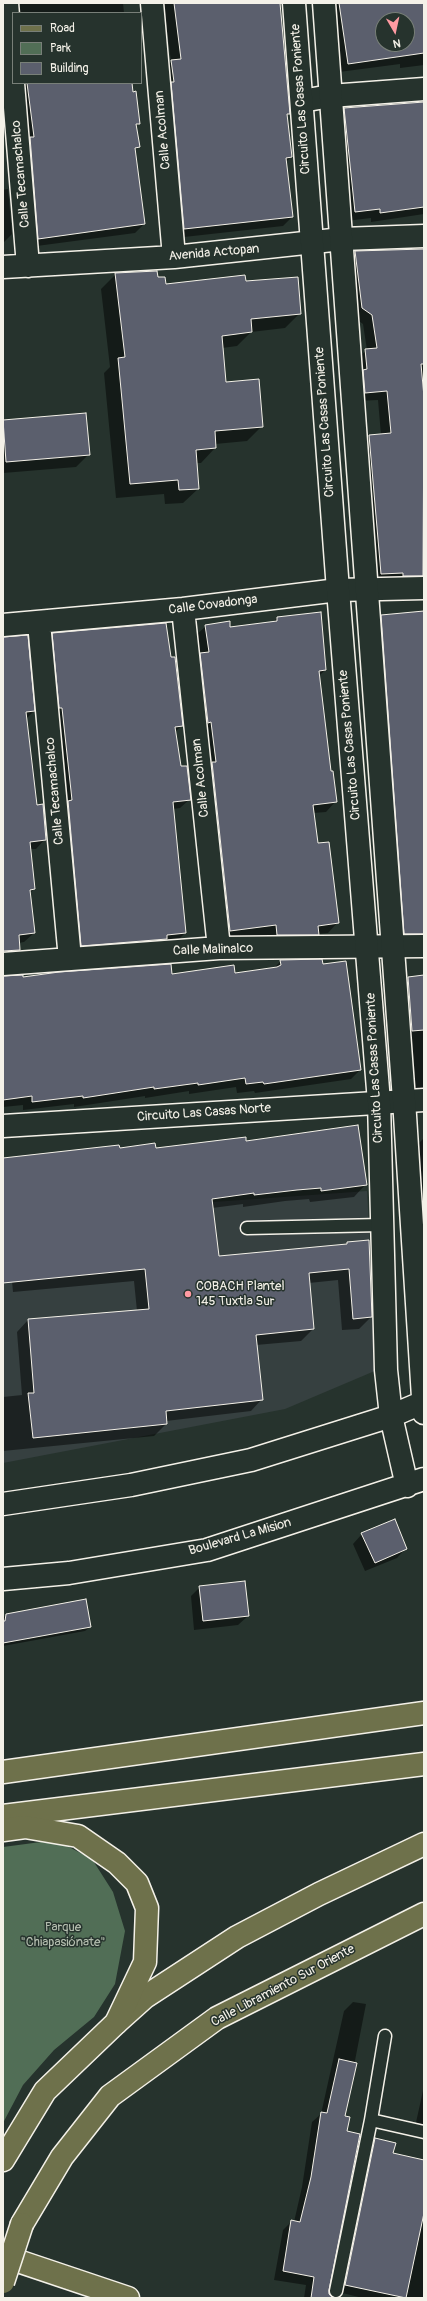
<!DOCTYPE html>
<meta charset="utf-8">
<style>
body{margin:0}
#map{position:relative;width:427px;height:2301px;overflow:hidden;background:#26332d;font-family:Pangolin,sans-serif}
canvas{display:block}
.frame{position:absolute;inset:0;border:4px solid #f4f1e8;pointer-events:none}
.legend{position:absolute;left:12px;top:12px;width:130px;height:72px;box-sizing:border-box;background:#26332d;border:1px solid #787f78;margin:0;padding:5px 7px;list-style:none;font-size:12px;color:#f4f1e8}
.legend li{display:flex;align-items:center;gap:8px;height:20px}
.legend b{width:20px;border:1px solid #787f78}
.north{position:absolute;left:375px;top:12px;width:40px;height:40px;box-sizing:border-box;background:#26332d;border:1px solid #787f78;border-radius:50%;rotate:171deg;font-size:11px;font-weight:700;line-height:16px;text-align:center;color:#f4f1e8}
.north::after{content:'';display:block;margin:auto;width:14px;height:18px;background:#ff9aa2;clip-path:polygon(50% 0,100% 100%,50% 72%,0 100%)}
</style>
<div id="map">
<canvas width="427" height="2301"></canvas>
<div class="frame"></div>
<ul class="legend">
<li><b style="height:5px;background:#6e714b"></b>Road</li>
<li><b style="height:11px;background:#516e56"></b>Park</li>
<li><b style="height:11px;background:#5b5f6d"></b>Building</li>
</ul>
<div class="north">N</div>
</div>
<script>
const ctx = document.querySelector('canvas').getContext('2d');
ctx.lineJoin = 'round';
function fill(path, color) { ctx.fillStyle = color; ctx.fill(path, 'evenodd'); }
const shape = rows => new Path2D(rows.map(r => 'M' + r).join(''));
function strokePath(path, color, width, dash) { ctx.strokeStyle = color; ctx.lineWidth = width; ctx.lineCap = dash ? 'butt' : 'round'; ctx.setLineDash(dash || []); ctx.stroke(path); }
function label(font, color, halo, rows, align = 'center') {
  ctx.font = font + ' Pangolin,sans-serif'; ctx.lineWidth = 3; ctx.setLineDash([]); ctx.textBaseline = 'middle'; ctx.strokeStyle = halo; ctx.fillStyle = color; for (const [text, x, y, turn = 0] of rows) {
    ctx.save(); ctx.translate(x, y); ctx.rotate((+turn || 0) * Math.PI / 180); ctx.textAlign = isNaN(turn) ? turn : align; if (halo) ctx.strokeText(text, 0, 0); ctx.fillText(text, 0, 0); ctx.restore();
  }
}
fill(shape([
 [367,1191,377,1370,285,1409,3,1463,3,1217]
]), '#364040');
fill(shape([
 [41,1842,65,1845,92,1859,113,1892,125,1931,115,1984,94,2017,54,2050,23,2085,3,2123,3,1847]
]), '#516e56');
fill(shape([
 [20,3,123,3,124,13,20,13],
 [160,3,278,3,291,157,286,162,292,217,283,226,175,238,162,71,171,62,164,5,160,6],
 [329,3,424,3,424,65,400,68,400,64,339,72],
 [383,20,407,20,407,44,383,44],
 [16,83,131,83,139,123,136,127,138,147,135,151,144,224,135,233,29,247],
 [424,103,424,214,371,222,371,218,346,221,335,119,345,109],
 [8,189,12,234,3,243,3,190],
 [424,250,424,584,372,583,360,445,370,436,381,435,378,400,356,401,356,359,367,350,363,324,353,317,346,261,356,252],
 [116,274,157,278,165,285,245,282,300,313,285,328,251,332,237,346,222,348,225,383,262,426,247,441,215,444,215,448,201,463,196,463,198,489,183,503,165,504,164,494,116,498,104,373,110,367,101,289],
 [3,421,89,454,76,467,3,473],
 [424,612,424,948,395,943,372,625,382,616],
 [277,618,325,670,319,676,330,772,336,801,326,812,313,813,317,844,338,922,328,933,318,934,308,944,267,945,266,935,220,941,195,636,206,626,230,628,273,622],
 [53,634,182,725,175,732,180,768,190,799,180,808,173,809,185,933,176,942,72,954,44,643],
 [3,637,34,711,26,719,36,806,45,839,36,849,30,849,34,889,29,894,34,933,24,942,18,943,19,950,10,959,3,960],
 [281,961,360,1070,351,1079,255,1093,254,1091,237,1093,236,1087,189,1094,189,1091,145,1098,145,1096,74,1107,74,1104,23,1110,23,1105,3,1107,3,976,23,978,235,974,273,969],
 [424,976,424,1097,411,1097,399,987,408,978],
 [424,1138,424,1307,409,1153],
 [245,1142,365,1185,354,1197,310,1202,309,1199,285,1201,243,1207,243,1204,212,1208,218,1258,345,1245,348,1243,371,1317,359,1329,342,1330,338,1280,309,1283,313,1329,301,1341,256,1345,262,1399,251,1411,166,1421,166,1424,154,1436,3,1451,3,1397,22,1395,17,1332,28,1320,137,1311,134,1281,13,1292,8,1238,3,1239,3,1160,119,1149,155,1149],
 [362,1534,406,1548,397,1558,365,1571,353,1544],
 [200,1587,248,1616,238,1625,194,1630,191,1596],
 [6,1615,90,1627,85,1631,3,1646,3,1618],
 [353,2002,366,2004,344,2117,328,2294,332,2298,304,2298,306,2285,274,2280,283,2230,291,2222,294,2222,302,2187,312,2122,321,2114,344,2011],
 [424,2086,424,2129,415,2127],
 [375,2139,392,2154,424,2161,424,2210,422,2219,424,2220,424,2298,363,2298,338,2292,368,2146]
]), '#0007');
const building = shape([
 [174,3,280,3,290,114,287,114,292,157,286,158,293,217,184,229,171,82,174,82,171,60,181,59,174,3],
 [339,3,424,3,424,53,348,64,339,3],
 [383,20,407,20,407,44,383,44,383,20],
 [27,83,132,83,133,92,136,91,140,124,136,124,140,147,135,148,145,224,38,239,30,137,34,137,27,83],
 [424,102,424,207,380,213,380,209,355,212,344,108,424,102],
 [424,249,424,364,421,364,424,397,423,576,403,576,403,573,381,574,369,435,391,433,387,391,365,393,363,370,367,369,365,349,377,348,372,315,362,308,355,251,424,249],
 [157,271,158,277,165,277,166,284,245,275,246,281,298,277,301,314,251,319,252,332,222,336,226,382,259,379,263,427,215,431,216,448,196,450,199,489,179,490,178,480,130,484,118,358,125,357,115,273,157,271],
 [86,413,90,455,6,462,3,420,86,413],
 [424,611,424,934,404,934,381,615,424,611],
 [321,612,326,670,319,671,331,771,333,771,337,802,313,805,318,843,329,842,339,923,318,926,319,935,277,935,276,925,230,931,212,762,216,762,211,722,208,723,200,653,209,652,205,625,230,621,230,627,277,621,277,617,321,612],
 [166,623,171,657,175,657,183,726,175,727,181,766,187,766,191,800,173,802,186,933,167,935,167,939,81,946,68,801,72,800,62,708,59,708,52,633,166,623],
 [28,635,35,711,26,712,37,805,43,804,46,840,30,842,35,889,30,890,35,933,19,935,20,950,3,951,3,637,28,635],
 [322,959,323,964,346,961,361,1070,264,1084,263,1082,246,1084,245,1078,198,1085,198,1083,154,1089,154,1087,83,1098,83,1096,32,1102,32,1096,3,1100,3,976,23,975,23,977,59,972,171,964,172,974,234,965,235,973,277,967,281,965,280,960,322,959],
 [424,975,424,1030,412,1031,408,977,424,975],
 [358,1125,367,1185,321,1191,321,1188,297,1190,254,1195,254,1193,212,1199,219,1256,347,1244,347,1242,369,1240,372,1317,353,1319,349,1269,309,1273,314,1329,256,1335,263,1400,166,1411,167,1424,33,1438,28,1393,34,1393,28,1319,149,1309,145,1269,3,1283,3,1158,119,1145,120,1148,155,1143,156,1148,246,1137,246,1141,358,1125],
 [395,1519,407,1549,375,1563,361,1533,395,1519],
 [245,1581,249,1616,203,1621,199,1586,245,1581],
 [86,1599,91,1627,3,1643,3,1621,5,1621,6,1614,86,1599],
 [339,2059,357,2063,345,2116,350,2117,347,2131,360,2134,329,2290,329,2294,334,2298,311,2298,314,2277,283,2271,291,2220,300,2222,311,2177,321,2112,327,2113,339,2059],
 [375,2138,396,2143,393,2153,424,2160,424,2213,406,2298,345,2285,375,2138]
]);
fill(building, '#5b5f6d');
strokePath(building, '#f4f1e8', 1);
const lane = shape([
 [247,1228,381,1225],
 [371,2120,385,2036],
 [336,2291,371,2120,424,2132]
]);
const street = shape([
 [7,3,13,80],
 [152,3,174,257],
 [13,83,28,266],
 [302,101,330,96,424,89],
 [3,267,174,257,342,239,424,236],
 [183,609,219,948],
 [39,623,70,959],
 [3,625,183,609,338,590,424,588],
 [3,964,219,948,424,946],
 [3,1126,424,1100]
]);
const secondary = shape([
 [294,3,338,590,379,1102,386,1370,391,1416,407,1486],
 [324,3,404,1100,424,1413],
 [3,1504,131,1485,251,1460,391,1416,424,1402],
 [3,1579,69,1573,207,1550,424,1479]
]);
const primary = shape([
 [3,1772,424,1713],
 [3,1816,424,1764],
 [116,2023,145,1997,237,1937,319,1894,424,1844],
 [3,2256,128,2298]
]);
const highway = shape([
 [3,1830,25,1827,78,1836,117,1863,137,1883,147,1908,145,1962,116,2023,45,2091,3,2160],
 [22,2224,62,2157,110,2096,217,2018,424,1914]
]);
strokePath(lane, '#f4f1e8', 15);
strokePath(street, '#f4f1e8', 25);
strokePath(secondary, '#f4f1e8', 25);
strokePath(primary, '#f4f1e8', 25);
strokePath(highway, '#f4f1e8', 25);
strokePath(lane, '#26332d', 12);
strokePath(street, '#26332d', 22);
strokePath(secondary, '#26332d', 22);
strokePath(primary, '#6e714b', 22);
strokePath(highway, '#6e714b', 22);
const highwayBridge = shape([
 [3,2282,22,2224]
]);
strokePath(highwayBridge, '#f4f1e8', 25, []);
strokePath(highwayBridge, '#6e714b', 22);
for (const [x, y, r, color] of [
 [188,1294,4,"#ff9aa2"]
]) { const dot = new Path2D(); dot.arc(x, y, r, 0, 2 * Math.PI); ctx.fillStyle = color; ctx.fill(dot); strokePath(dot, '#26332d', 1.5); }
label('13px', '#f4f1e8', '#26332d', [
 ["Circuito Las Casas Poniente",301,99,-94],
 ["Calle Acolman",163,130,-95],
 ["Calle Tecamachalco",21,174,-95],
 ["Avenida Actopan",214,253,-5],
 ["Circuito Las Casas Poniente",325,422,-94],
 ["Calle Covadonga",213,605,-7],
 ["Circuito Las Casas Poniente",350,745,-95],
 ["Calle Acolman",201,778,-96],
 ["Calle Tecamachalco",55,791,-95],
 ["Calle Malinalco",213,950,-2],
 ["Circuito Las Casas Poniente",375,1068,-93],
 ["Circuito Las Casas Norte",204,1113,-4],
 ["Boulevard La Mision",240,1537,-16],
 ["Calle Libramiento Sur Oriente",283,1986,-28]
]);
label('13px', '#f4f1e8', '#26332d', [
 ["COBACH Plantel",196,1287],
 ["145 Tuxtla Sur",196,1302]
], 'left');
label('13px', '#b3bdae', '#26332d', [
 ["Parque",63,1928],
 ["\"Chiapasiónate\"",63,1943]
]);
</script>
